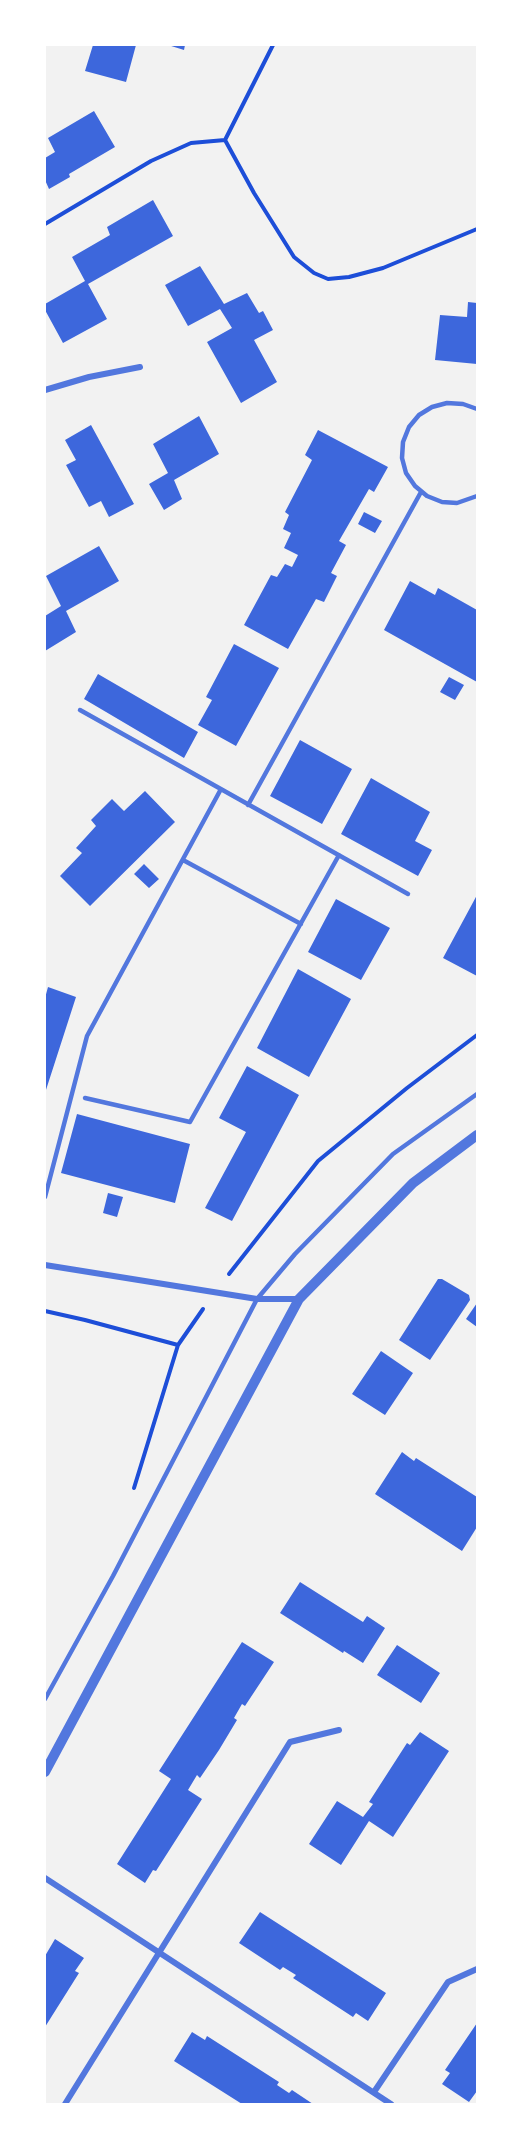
<!DOCTYPE html>
<style>
body{margin:0}
#map{position:relative;width:522px;height:2149px;overflow:hidden;background:#f2f2f2;font-family:Jost,sans-serif}
canvas{display:block}
.frame{position:absolute;inset:0;border:46px solid #fff;pointer-events:none}
</style>
<div id="map">
<canvas width="522" height="2149"></canvas>
<div class="frame"></div>
</div>
<script>
const ctx = document.querySelector('canvas').getContext('2d');
ctx.lineJoin = 'round';
function fill(path, color) { ctx.fillStyle = color; ctx.fill(path, 'evenodd'); }
const shape = rows => new Path2D(rows.map(r => 'M' + r).join(''));
function strokePath(path, color, width, dash) { ctx.strokeStyle = color; ctx.lineWidth = width; ctx.lineCap = dash ? 'butt' : 'round'; ctx.setLineDash(dash || []); ctx.stroke(path); }
fill(shape([
 [93,45,136,45,126,82,85,71],
 [168,45,185,45,184,50],
 [94,111,115,147,69,174,70,177,49,189,45,180,45,158,55,152,48,138],
 [153,200,173,236,88,284,107,319,63,343,45,310,45,304,85,281,72,257,110,235,107,227],
 [200,266,224,304,247,293,259,313,263,311,273,330,254,340,277,382,241,403,207,342,232,328,220,309,188,326,165,285],
 [468,302,477,303,477,364,435,360,440,315,467,317],
 [199,416,219,454,174,480,182,499,164,510,149,484,168,473,153,444],
 [91,425,134,504,109,517,101,501,89,507,66,465,76,460,65,440],
 [318,430,388,467,374,492,369,489,339,541,346,545,331,573,337,576,324,602,316,599,288,649,244,625,271,575,277,577,285,564,292,567,298,555,284,548,291,533,283,529,289,515,285,512,312,460,305,455],
 [364,512,382,521,375,533,358,524],
 [99,546,119,581,66,611,76,632,45,651,45,616,61,606,46,576],
 [410,581,435,595,438,588,477,610,477,682,384,630],
 [234,644,279,668,236,746,198,725,212,700,206,697],
 [98,674,198,732,184,758,84,699],
 [449,677,464,685,455,700,440,692],
 [300,740,352,769,322,824,270,796],
 [371,778,430,812,415,841,432,850,418,876,341,834],
 [145,791,175,822,90,906,60,876,82,853,76,848,96,826,91,820,112,799,124,811],
 [144,864,159,879,149,888,134,874],
 [477,895,477,976,443,958],
 [336,899,390,928,361,980,308,952],
 [298,969,351,999,309,1077,257,1048],
 [48,987,76,997,45,1093,45,998],
 [247,1066,299,1095,232,1221,205,1208,246,1132,219,1118],
 [77,1114,190,1144,175,1203,61,1173],
 [108,1193,123,1197,117,1217,103,1213],
 [438,1279,442,1279,469,1295,470,1300,430,1360,399,1340],
 [477,1303,477,1327,466,1319],
 [381,1351,413,1373,385,1415,352,1394],
 [402,1452,414,1461,416,1458,477,1497,477,1527,462,1551,375,1494],
 [300,1582,363,1622,367,1616,385,1628,363,1663,344,1651,343,1653,280,1613],
 [242,1642,274,1662,245,1706,242,1704,234,1718,237,1720,219,1750,200,1778,197,1775,188,1790,202,1799,156,1871,153,1870,145,1883,117,1864,171,1779,159,1771],
 [397,1645,440,1673,421,1703,377,1675],
 [420,1732,449,1751,393,1837,369,1821,341,1865,309,1844,337,1801,363,1817,373,1804,369,1802,407,1743,410,1745],
 [260,1912,386,1993,368,2021,356,2013,353,2017,293,1978,296,1975,283,1967,280,1970,239,1943],
 [55,1939,84,1958,75,1971,79,1973,45,2027,45,1956],
 [477,2023,477,2091,469,2102,442,2084,450,2073,445,2070],
 [192,2032,205,2040,207,2036,279,2082,277,2085,289,2093,292,2090,313,2104,242,2104,174,2061]
]), '#3d67dc');
strokePath(shape([
 [225,140,254,193,294,257,314,273,328,279,349,277,383,268,477,229],
 [225,140,273,45],
 [45,224,151,161,191,143,225,140],
 [229,1274,318,1161,407,1088,477,1035],
 [45,1311,85,1320,178,1345],
 [134,1488,178,1345,203,1309]
]), '#1d4ed8', 4);
strokePath(shape([
 [477,409,463,404,447,403,432,407,419,415,409,427,403,442,402,458,406,473,415,486,427,496,442,502,457,503,477,496],
 [80,710,408,894],
 [248,805,421,492],
 [183,860,301,924],
 [85,1098,190,1122,339,855],
 [45,1197,87,1036,221,789],
 [45,1699,113,1576,257,1299,295,1254,393,1154,477,1094]
]), '#5277de', 4.5);
strokePath(shape([
 [45,390,89,377,140,367],
 [45,1265,257,1299,299,1299],
 [45,1878,391,2104],
 [374,2092,448,1982,477,1969],
 [65,2104,290,1742,339,1730]
]), '#5277de', 6);
strokePath(shape([
 [45,1772,299,1299,413,1183,477,1135]
]), '#5277de', 10);
</script>
